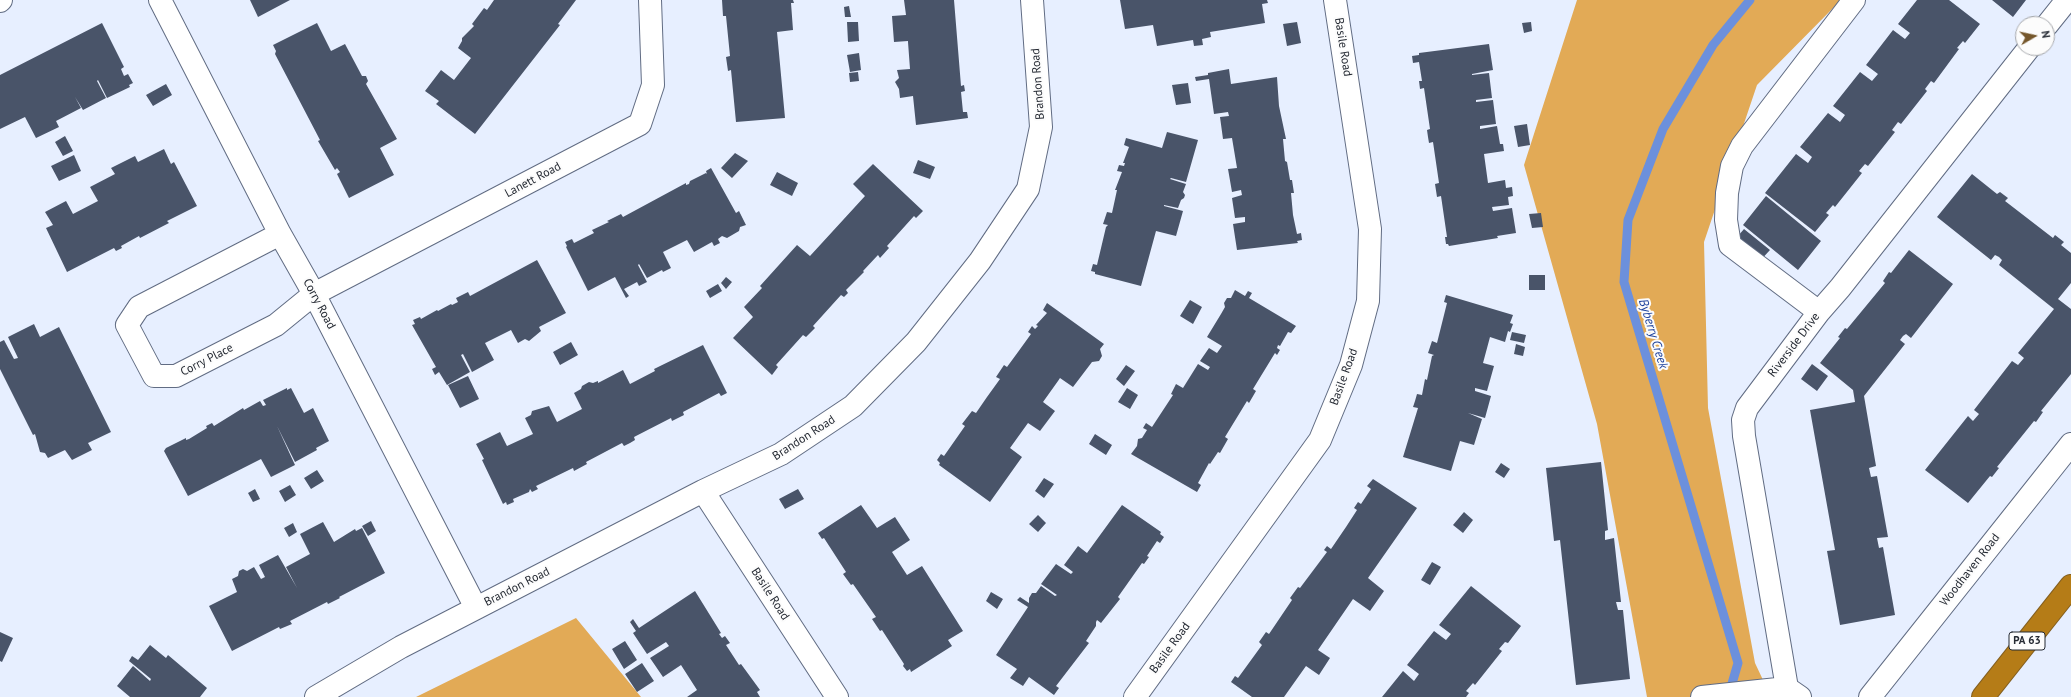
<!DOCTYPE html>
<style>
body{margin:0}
#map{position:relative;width:2071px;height:697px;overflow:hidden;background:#e7efff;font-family:"PT Sans",sans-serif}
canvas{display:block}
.north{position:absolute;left:2015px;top:16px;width:40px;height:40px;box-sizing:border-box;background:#fcfcfc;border:1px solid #a6a8ac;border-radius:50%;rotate:81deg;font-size:11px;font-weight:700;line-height:16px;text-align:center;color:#252a33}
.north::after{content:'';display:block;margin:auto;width:14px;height:18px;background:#75572c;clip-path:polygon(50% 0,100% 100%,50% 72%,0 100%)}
</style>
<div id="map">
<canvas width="2071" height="697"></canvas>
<div class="north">N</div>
</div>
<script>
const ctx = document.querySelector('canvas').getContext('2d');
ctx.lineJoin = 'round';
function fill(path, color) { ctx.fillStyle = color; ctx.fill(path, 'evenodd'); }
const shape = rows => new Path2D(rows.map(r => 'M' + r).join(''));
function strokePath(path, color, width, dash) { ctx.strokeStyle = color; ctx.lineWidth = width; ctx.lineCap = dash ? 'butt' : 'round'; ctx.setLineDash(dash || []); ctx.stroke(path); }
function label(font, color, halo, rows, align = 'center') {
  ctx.font = font + ' "PT Sans",sans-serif'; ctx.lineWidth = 4; ctx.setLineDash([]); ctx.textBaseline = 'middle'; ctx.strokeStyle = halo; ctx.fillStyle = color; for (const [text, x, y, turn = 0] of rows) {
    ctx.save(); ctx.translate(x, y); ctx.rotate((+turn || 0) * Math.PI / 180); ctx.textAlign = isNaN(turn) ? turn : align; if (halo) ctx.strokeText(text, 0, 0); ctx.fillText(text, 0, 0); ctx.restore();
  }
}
fill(shape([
 [1577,0,1841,0,1757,85,1704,242,1708,408,1755,663,1771,697,1647,697,1597,424,1524,165],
 [576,618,641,697,416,697]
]), '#e2aa56');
strokePath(shape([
 [1729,694,1738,663,1624,282,1628,220,1663,129,1713,45,1750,0]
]), '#6c90dc', 9);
fill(shape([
 [250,0,290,0,258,17],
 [494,0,576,0,558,24,560,25,475,134,436,104,439,101,425,91,441,70,454,80,471,58,458,48,462,41,462,38,474,26,472,24,484,8,487,10],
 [722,0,793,0,794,3,791,3,793,30,777,32,785,118,736,122,731,70,728,71,726,57,730,56,726,16,723,16],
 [904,0,954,0,961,86,964,85,965,91,961,92,963,112,967,112,968,118,916,125,913,96,900,98,899,89,895,82,899,78,897,70,910,69,908,42,908,41,894,42,892,16,906,15],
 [1120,0,1267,0,1268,3,1262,4,1265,23,1210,32,1211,37,1202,39,1203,45,1194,46,1193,40,1157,46,1153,25,1125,29],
 [1917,0,1949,0,1980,24,1965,43,1963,41,1957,48,1959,49,1934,83,1931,81,1925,89,1927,91,1901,124,1898,122,1892,130,1895,132,1868,166,1865,164,1859,171,1862,173,1835,207,1833,205,1826,213,1829,215,1815,232,1765,193,1796,154,1808,163,1812,157,1800,147,1828,113,1840,122,1845,115,1833,106,1860,72,1872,81,1878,74,1866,65,1893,30,1905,39,1910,33,1898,24],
 [1992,0,2026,0,2013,17],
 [849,6,851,17,845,17,844,7],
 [847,22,858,22,859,41,848,42],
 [1297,22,1301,43,1287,46,1283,24],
 [1531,22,1532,31,1524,33,1522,23],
 [102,23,124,67,121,69,124,76,128,74,133,83,129,85,130,87,107,98,98,80,97,81,106,98,83,110,75,97,81,108,56,121,59,127,36,138,25,117,0,129,0,75],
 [317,23,331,51,345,44,362,76,366,76,368,81,366,84,397,139,380,148,394,175,349,198,337,174,340,172,337,168,335,170,318,141,320,140,275,54,276,51,273,45],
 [1489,44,1493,70,1472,74,1472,75,1489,73,1492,98,1476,100,1476,102,1493,100,1496,124,1480,126,1480,129,1497,126,1500,144,1503,144,1504,151,1484,154,1488,183,1505,180,1506,188,1512,187,1513,196,1508,197,1509,205,1492,207,1493,211,1512,208,1516,233,1497,236,1498,238,1449,246,1448,244,1446,244,1445,237,1447,237,1441,196,1437,197,1435,184,1439,183,1433,142,1429,143,1428,137,1427,130,1430,129,1424,88,1420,89,1419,81,1422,81,1419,62,1413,63,1412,56,1419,55,1419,53],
 [859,53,861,70,850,72,847,55],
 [1229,69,1231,84,1277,77,1279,106,1286,139,1283,139,1285,161,1287,162,1290,180,1292,180,1294,193,1291,193,1293,215,1297,234,1301,233,1302,240,1297,241,1298,243,1237,250,1233,224,1245,222,1245,217,1235,218,1232,198,1242,195,1241,190,1232,192,1228,169,1237,168,1232,138,1223,139,1220,117,1229,116,1228,112,1214,114,1209,79,1196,81,1195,77,1208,75,1208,73],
 [858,72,859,81,850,82,849,73],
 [1188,83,1191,103,1176,105,1172,85],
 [166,84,172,95,153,106,146,95],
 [1527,124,1530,145,1518,147,1514,126],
 [1167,132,1198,140,1186,182,1171,178,1170,179,1186,184,1183,192,1185,195,1184,198,1181,200,1178,208,1164,205,1164,206,1183,211,1176,236,1156,231,1141,286,1095,274,1095,272,1091,271,1093,264,1097,265,1106,227,1108,225,1103,224,1107,212,1112,213,1117,190,1115,190,1122,172,1117,171,1119,165,1124,166,1125,163,1123,163,1129,147,1124,145,1126,138,1162,148],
 [65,136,73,151,63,156,55,142],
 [164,149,171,164,174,162,197,206,167,221,169,223,140,238,139,236,121,246,122,248,116,251,114,248,67,272,46,228,53,225,45,212,66,201,73,214,98,201,90,187,115,174,111,168,135,156,138,162],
 [735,153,748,161,732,178,721,168],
 [74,155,81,171,59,181,51,166],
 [918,160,935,167,930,179,913,173],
 [873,164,923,211,916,218,914,216,887,246,889,248,880,258,878,255,863,271,864,272,846,290,848,293,844,297,841,295,813,326,815,328,806,337,803,335,776,365,778,367,772,375,733,338,753,317,744,307,762,288,760,286,797,245,810,256,865,196,853,184],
 [711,168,736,213,739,211,746,225,740,227,739,231,727,238,722,236,718,239,720,243,714,246,712,242,694,252,687,240,663,252,671,268,663,272,662,270,647,278,639,264,638,265,647,282,639,286,637,282,624,289,629,296,626,298,615,277,588,291,566,247,567,246,565,242,572,239,574,243,594,233,592,230,609,222,607,221,621,214,623,217,686,183,686,185,689,184,690,181,706,173,707,174,706,171],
 [777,172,798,183,792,196,770,185],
 [1972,174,1997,194,2000,192,2008,198,2005,201,2053,238,2055,235,2064,242,2061,245,2071,253,2071,283,2058,299,2071,309,2071,374,2041,411,2043,412,2036,422,2034,421,1997,467,1999,468,1992,477,1990,476,1968,503,1925,470,1968,416,1973,421,1979,414,1974,410,2012,361,2018,365,2024,358,2018,353,2054,309,1999,265,2002,260,1999,257,1995,255,1991,260,1937,217],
 [1766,196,1821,241,1798,270,1743,225],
 [1541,213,1543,227,1532,228,1529,214],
 [1744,229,1770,250,1757,264,1732,243],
 [1909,250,1953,284,1911,338,1906,334,1903,336,1900,340,1905,344,1864,396,1876,466,1869,468,1871,477,1877,476,1888,537,1877,538,1879,548,1883,547,1895,615,1840,625,1827,551,1835,550,1810,410,1855,402,1853,390,1820,363,1840,338,1838,337,1845,328,1847,329,1885,283,1883,281,1889,272,1891,273],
 [537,260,566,313,539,327,541,331,529,341,525,339,518,343,511,330,485,343,494,360,472,372,463,354,461,355,470,372,447,385,439,372,435,375,432,369,436,367,412,325,415,324,413,320,420,317,421,319,437,310,438,311,451,304,452,305,458,302,456,298,468,292,470,296],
 [1529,275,1545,275,1545,290,1529,290],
 [726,277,732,282,726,289,721,283],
 [718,284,722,291,710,298,706,291],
 [1235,290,1245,296,1248,291,1252,293,1249,298,1296,326,1291,333,1288,332,1280,346,1278,345,1277,348,1280,350,1277,355,1275,353,1253,389,1256,391,1249,403,1247,401,1225,437,1228,439,1220,453,1218,452,1210,464,1209,463,1198,483,1201,485,1197,492,1131,454,1137,446,1138,439,1142,438,1147,430,1143,428,1146,423,1152,427,1173,395,1171,394,1176,384,1183,388,1198,364,1208,370,1210,367,1200,361,1209,348,1217,353,1222,346,1207,337,1221,314,1225,307,1224,303,1227,298,1231,298],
 [1446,295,1513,315,1510,323,1513,324,1510,332,1508,331,1505,342,1490,337,1483,363,1494,366,1487,391,1475,388,1475,391,1491,396,1485,418,1468,413,1482,419,1474,445,1460,441,1451,471,1403,457,1418,408,1413,407,1415,401,1417,394,1422,395,1425,379,1427,380,1432,356,1434,355,1428,353,1432,341,1437,343,1447,303,1444,302],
 [1190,300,1202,307,1193,324,1180,316],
 [1047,303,1104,344,1100,349,1102,356,1099,361,1092,362,1073,387,1060,378,1058,381,1043,402,1055,411,1040,431,1028,423,1010,448,1022,457,990,502,939,465,940,463,937,460,941,454,944,456,965,426,962,424,972,411,976,413,987,397,1000,379,996,377,1004,365,1007,367,1018,352,1031,334,1028,332,1032,326,1035,329,1038,326,1036,325,1047,313,1043,310],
 [34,324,40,337,59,327,111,432,88,443,92,450,72,460,65,450,48,458,45,453,40,452,35,434,33,435,0,369,0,342,4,340,14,359,18,358,8,337],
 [1512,332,1526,335,1524,343,1510,340],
 [571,342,578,355,560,365,553,352],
 [1516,344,1525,347,1523,356,1514,354],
 [703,345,727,393,721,396,719,393,683,412,684,415,672,421,671,418,634,437,635,440,630,443,624,446,622,443,586,462,587,464,574,471,573,468,536,486,538,489,532,492,530,489,529,492,513,499,514,502,507,505,506,502,503,504,482,460,484,459,476,444,500,432,507,446,533,434,525,418,531,415,532,411,549,406,557,422,582,409,574,393,581,389,582,386,589,382,593,383,598,381,598,383,623,370,630,384,655,371,654,369],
 [1812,364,1828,376,1817,391,1801,379],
 [1126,365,1135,371,1124,386,1116,379],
 [468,376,479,399,460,408,448,385],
 [287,388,287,390,291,388,304,413,313,408,329,441,316,448,317,450,295,462,277,426,295,465,271,477,261,459,188,496,164,451,166,448,186,438,186,440,189,439,207,428,206,426,212,423,214,426,243,408,244,410,260,401,263,406,266,405,263,400],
 [1127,388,1138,395,1130,409,1118,402],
 [1095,434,1112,445,1106,455,1089,444],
 [1601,462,1608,530,1605,531,1605,540,1614,538,1621,602,1616,602,1618,610,1623,610,1630,679,1576,685,1560,540,1554,541,1546,468],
 [1501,463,1510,469,1504,478,1495,472],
 [317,470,324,481,311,489,304,478],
 [1044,478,1054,484,1044,498,1035,491],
 [1373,479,1417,508,1368,578,1384,591,1370,611,1353,599,1318,650,1330,658,1319,675,1306,666,1284,697,1252,697,1231,682,1235,676,1238,678,1262,645,1259,642,1266,632,1269,634,1292,600,1290,598,1298,587,1300,588,1327,552,1324,550,1327,546,1331,549,1346,527,1357,510,1354,508,1358,502,1361,504,1371,489,1367,486],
 [290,485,296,495,285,502,279,491],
 [255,489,260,499,253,502,248,493],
 [798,489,804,499,785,509,779,499],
 [861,505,877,528,895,517,910,540,892,552,907,575,922,566,963,631,948,640,952,646,911,672,910,669,907,671,903,666,904,664,882,630,880,631,872,619,876,617,853,584,851,585,843,574,846,572,824,538,822,539,818,533],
 [1122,505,1161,532,1160,534,1164,537,1160,543,1157,541,1147,556,1149,557,1144,564,1142,563,1118,597,1120,599,1116,604,1101,623,1097,620,1096,622,1096,626,1086,641,1089,643,1056,686,1059,688,1054,695,1029,677,1023,686,1010,678,1017,669,996,655,1028,607,1017,600,1020,597,1029,603,1029,598,1032,593,1036,593,1041,586,1055,596,1057,595,1041,584,1056,564,1071,574,1073,572,1064,565,1078,546,1087,553],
 [1464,512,1473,520,1463,533,1453,525],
 [1038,515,1046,523,1038,532,1029,524],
 [371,521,376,531,368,536,362,526],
 [323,522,334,542,355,529,356,531,362,528,385,573,339,597,340,598,328,604,327,602,290,621,292,624,280,629,279,627,232,651,209,606,237,592,232,579,238,576,239,571,243,569,247,571,254,567,261,579,265,577,259,565,278,555,297,588,286,567,310,554,300,534],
 [293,523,297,532,289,537,284,528],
 [1432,562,1441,567,1430,585,1421,580],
 [1471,586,1521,626,1508,643,1505,642,1499,649,1502,651,1475,685,1473,683,1466,691,1469,693,1466,697,1382,697,1403,671,1414,681,1419,674,1407,665,1434,631,1446,640,1451,634,1439,625],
 [695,591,721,633,719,634,722,638,725,636,730,643,726,645,739,665,741,664,760,690,757,692,760,697,687,697,697,690,681,665,663,677,650,658,669,646,666,642,647,654,633,633,636,631,630,622,633,619,639,628],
 [991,592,1003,599,997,609,986,601],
 [0,632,13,638,2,662,0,661],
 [625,641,637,660,624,669,612,649],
 [150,645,166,658,168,655,207,688,200,697,130,697,117,686,133,666,150,681,151,679,129,661,132,656,138,660],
 [642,663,654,681,637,692,625,674]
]), '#495469');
const street = shape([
 [160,0,280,234,314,294,476,608],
 [0,1,1,0],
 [2047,25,2067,0],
 [280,234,139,307,127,325,154,376,176,376,276,325,314,294,640,124,653,85,650,0],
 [1819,312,1730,245,1726,220,1727,193,1732,166,1742,146,1854,0],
 [703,491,837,697],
 [316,697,401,647,703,491,781,454,853,406,916,342,980,261,1028,189,1041,127,1032,0],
 [1135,697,1320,440,1351,365,1368,301,1370,229,1335,0],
 [1702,697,1787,688],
 [1800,697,1787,688,1744,436,1743,420,1747,408,1819,312,1840,288,2029,48]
]);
const secondary = shape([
 [1870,697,2071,444]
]);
const highway = shape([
 [1983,697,2071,586]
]);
strokePath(street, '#616c83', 24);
strokePath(secondary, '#616c83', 24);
strokePath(highway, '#835f21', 24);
strokePath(street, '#fff', 22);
strokePath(secondary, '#fff', 22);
strokePath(highway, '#b57c17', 22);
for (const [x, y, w] of [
 [2027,641,36]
]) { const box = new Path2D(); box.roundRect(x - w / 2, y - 9, w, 18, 3); ctx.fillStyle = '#fcfcfc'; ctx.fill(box); strokePath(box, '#252a33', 1); }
label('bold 11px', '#252a33', null, [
 ["PA 63",2027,641]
]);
label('12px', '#252a33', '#fcfcfc', [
 ["Basile Road",1343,47,81],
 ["Brandon Road",1038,84,-94],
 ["Lanett Road",533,180,-28],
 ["Corry Road",319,304,62],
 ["Riverside Drive",1794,345,-53],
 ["Corry Place",207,360,-27],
 ["Basile Road",1344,377,-70],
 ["Brandon Road",804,438,-33],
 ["Woodhaven Road",1970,570,-52],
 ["Brandon Road",517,587,-27],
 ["Basile Road",770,594,57],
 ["Basile Road",1170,648,-54]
]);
label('italic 13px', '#21459e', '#fcfcfc', [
 ["Byberry Creek",1653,334,73]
]);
</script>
